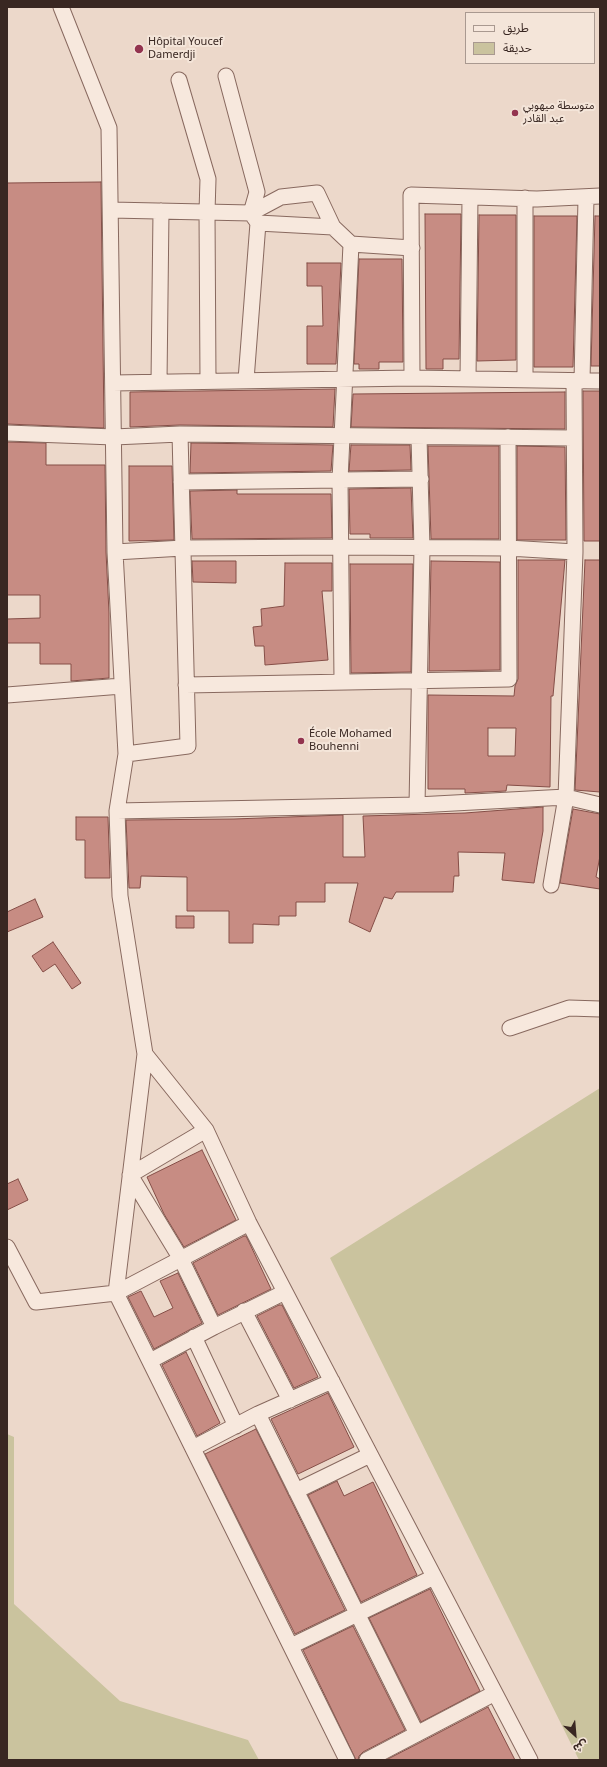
<!DOCTYPE html>
<meta charset="utf-8">
<style>
body{margin:0}
#map{position:relative;width:607px;height:1767px;overflow:hidden;background:#ecd8ca;font-family:Georgia,"Noto Sans Arabic",serif}
canvas{display:block}
.frame{position:absolute;inset:0;border:8px solid #392722;pointer-events:none}
.legend{position:absolute;left:465px;top:12px;width:130px;height:52px;box-sizing:border-box;background:#f4e5d9;border:1px solid #a99990;margin:0;padding:5px 7px;list-style:none;font-size:12px;color:#392722}
.legend li{display:flex;align-items:center;gap:8px;height:20px}
.legend b{width:20px;border:1px solid #a99990}
.north{position:absolute;left:555px;top:1715px;width:40px;height:40px;-webkit-text-stroke:3px #f4e5d9;paint-order:stroke;rotate:154deg;font-size:11px;font-weight:700;line-height:16px;text-align:center;color:#392722}
.north::after{content:'';display:block;margin:auto;width:14px;height:18px;background:#392722;clip-path:polygon(50% 0,100% 100%,50% 72%,0 100%)}
</style>
<div id="map">
<canvas width="607" height="1767"></canvas>
<div class="frame"></div>
<ul class="legend">
<li><b style="height:5px;background:#f7e8dd"></b>طريق</li>
<li><b style="height:11px;background:#cac39e"></b>حديقة</li>
</ul>
<div class="north">ش</div>
</div>
<script>
const ctx = document.querySelector('canvas').getContext('2d');
ctx.lineJoin = 'round';
function fill(path, color) { ctx.fillStyle = color; ctx.fill(path, 'evenodd'); }
const shape = rows => new Path2D(rows.map(r => 'M' + r).join(''));
function strokePath(path, color, width, dash) { ctx.strokeStyle = color; ctx.lineWidth = width; ctx.lineCap = dash ? 'butt' : 'round'; ctx.setLineDash(dash || []); ctx.stroke(path); }
function label(font, color, halo, rows, align = 'center') {
  ctx.font = font + ' Georgia,"Noto Sans Arabic",serif'; ctx.lineWidth = 4; ctx.setLineDash([]); ctx.textBaseline = 'middle'; ctx.strokeStyle = halo; ctx.fillStyle = color; for (const [text, x, y, turn = 0] of rows) {
    ctx.save(); ctx.translate(x, y); ctx.rotate((+turn || 0) * Math.PI / 180); ctx.textAlign = isNaN(turn) ? turn : align; if (halo) ctx.strokeText(text, 0, 0); ctx.fillText(text, 0, 0); ctx.restore();
  }
}
fill(shape([
 [600,1088,600,1760,579,1760,330,1258],
 [7,1434,14,1437,14,1604,120,1701,248,1740,259,1760,7,1760]
]), '#cac39e');
const building = shape([
 [101,182,104,428,7,424,7,183,101,182],
 [425,214,461,214,459,359,443,359,443,369,426,369,425,214],
 [479,215,516,215,516,360,477,361,479,215],
 [534,216,577,216,573,367,534,367,534,216],
 [595,216,600,216,600,366,591,366,595,216],
 [359,259,402,259,403,362,379,362,379,369,359,369,359,364,354,364,359,259],
 [307,263,341,263,336,364,307,364,307,326,323,326,322,286,307,286,307,263],
 [335,389,333,427,180,425,130,427,130,392,335,389],
 [583,391,600,391,600,541,584,541,583,391],
 [565,392,565,429,351,427,353,394,565,392],
 [7,442,46,443,46,465,105,465,106,552,109,613,109,678,71,681,71,664,40,664,40,643,7,643,7,619,40,618,40,595,7,595,7,442],
 [191,443,333,445,331,471,190,473,191,443],
 [351,445,410,445,411,470,349,471,351,445],
 [428,446,499,446,499,539,431,539,428,446],
 [517,446,565,447,566,540,517,540,517,446],
 [129,466,172,466,174,540,129,541,129,466],
 [411,488,413,538,370,538,370,534,350,534,349,489,411,488],
 [237,490,237,494,331,494,332,538,192,539,190,491,237,490],
 [518,560,565,560,553,696,551,696,550,787,507,785,506,791,465,793,465,789,428,789,428,695,514,696,515,686,518,679,518,560],
 [488,728,516,728,515,756,488,756,488,728],
 [585,560,600,560,600,792,575,790,585,560],
 [192,561,236,561,236,583,193,582,192,561],
 [431,561,500,562,500,670,429,671,431,561],
 [285,563,332,563,332,591,322,591,328,660,265,665,264,646,255,646,253,627,262,626,261,609,284,606,285,563],
 [350,564,413,564,411,672,351,673,350,564],
 [543,807,543,831,534,883,502,880,505,853,458,852,459,876,454,876,453,892,396,892,392,899,384,897,370,932,349,922,358,883,325,883,325,902,296,902,296,916,279,916,279,925,253,924,253,943,229,943,229,911,187,911,187,877,141,876,140,888,129,888,126,820,234,819,343,815,343,857,365,857,363,816,465,813,543,807],
 [573,809,600,814,600,856,596,877,600,879,600,889,560,883,573,809],
 [76,817,108,817,110,878,85,878,85,840,76,840,76,817],
 [35,899,43,917,7,932,7,912,35,899],
 [176,916,194,916,194,928,176,928,176,916],
 [53,942,81,983,72,989,55,964,43,972,32,956,53,942],
 [202,1150,236,1220,184,1247,164,1214,147,1177,202,1150],
 [18,1179,28,1200,7,1210,7,1184,18,1179],
 [244,1236,246,1236,249,1242,271,1289,218,1315,193,1263,244,1236],
 [178,1273,202,1323,154,1349,128,1297,141,1291,154,1317,173,1308,160,1281,178,1273],
 [279,1305,282,1305,318,1377,294,1388,257,1316,279,1305],
 [186,1352,220,1423,197,1436,162,1365,186,1352],
 [328,1393,354,1447,298,1474,271,1419,328,1393],
 [256,1429,345,1610,295,1634,205,1454,256,1429],
 [337,1481,344,1496,373,1482,417,1575,361,1602,308,1495,337,1481],
 [430,1589,480,1691,421,1722,369,1618,430,1589],
 [353,1626,405,1730,363,1752,359,1756,358,1760,356,1760,303,1650,353,1626],
 [488,1707,515,1760,386,1760,421,1742,488,1707]
]);
fill(building, '#c78c83');
strokePath(building, '#854e47', 1);
const minor = shape([
 [61,7,109,128,115,552,126,754,117,811,120,896,145,1054,116,1293,347,1760],
 [226,76,257,192,251,213],
 [179,80,208,179,207,212,208,381],
 [111,210,251,213,258,223,246,380],
 [251,213,281,197,317,193,333,227],
 [258,223,333,227,351,244,340,480,342,681],
 [351,244,412,248],
 [412,378,411,195,537,199,600,196],
 [468,379,470,197],
 [525,379,525,198],
 [582,381,586,198],
 [159,382,161,211],
 [113,383,412,378,600,381],
 [7,433,114,437,180,434,574,438],
 [181,482,421,479],
 [115,552,183,548,342,547,508,548,575,552],
 [186,685,509,679,508,437],
 [7,695,122,686],
 [126,754,188,746,180,434],
 [417,805,422,548,419,437],
 [117,811,417,805,566,797,600,805],
 [551,885,566,797,575,552,574,381],
 [510,1028,569,1008,600,1009],
 [145,1054,206,1130,249,1223,530,1760],
 [206,1130,130,1175,181,1259,214,1327,285,1292],
 [7,1247,36,1302,116,1293,249,1223],
 [244,1311,290,1400],
 [194,1337,236,1426],
 [150,1361,214,1327],
 [258,1414,417,1734],
 [193,1448,258,1414,332,1381],
 [296,1491,370,1455],
 [291,1646,434,1577],
 [367,1760,495,1693]
]);
strokePath(minor, '#88695f', 17);
strokePath(minor, '#f7e8dd', 15);
for (const [x, y, r, color] of [
 [139,49,5,"#93344f"],
 [515,113,4,"#93344f"],
 [301,741,4,"#93344f"]
]) { const dot = new Path2D(); dot.arc(x, y, r, 0, 2 * Math.PI); ctx.fillStyle = color; ctx.fill(dot); strokePath(dot, '#f4e5d9', 1.5); }
label('11px', '#392722', '#f4e5d9', [
 ["Hôpital Youcef",148,43],
 ["Damerdji",148,56],
 ["متوسطة ميهوبي",523,107],
 ["عبد القادر",523,120],
 ["École Mohamed",309,735],
 ["Bouhenni",309,748]
], 'left');
</script>
